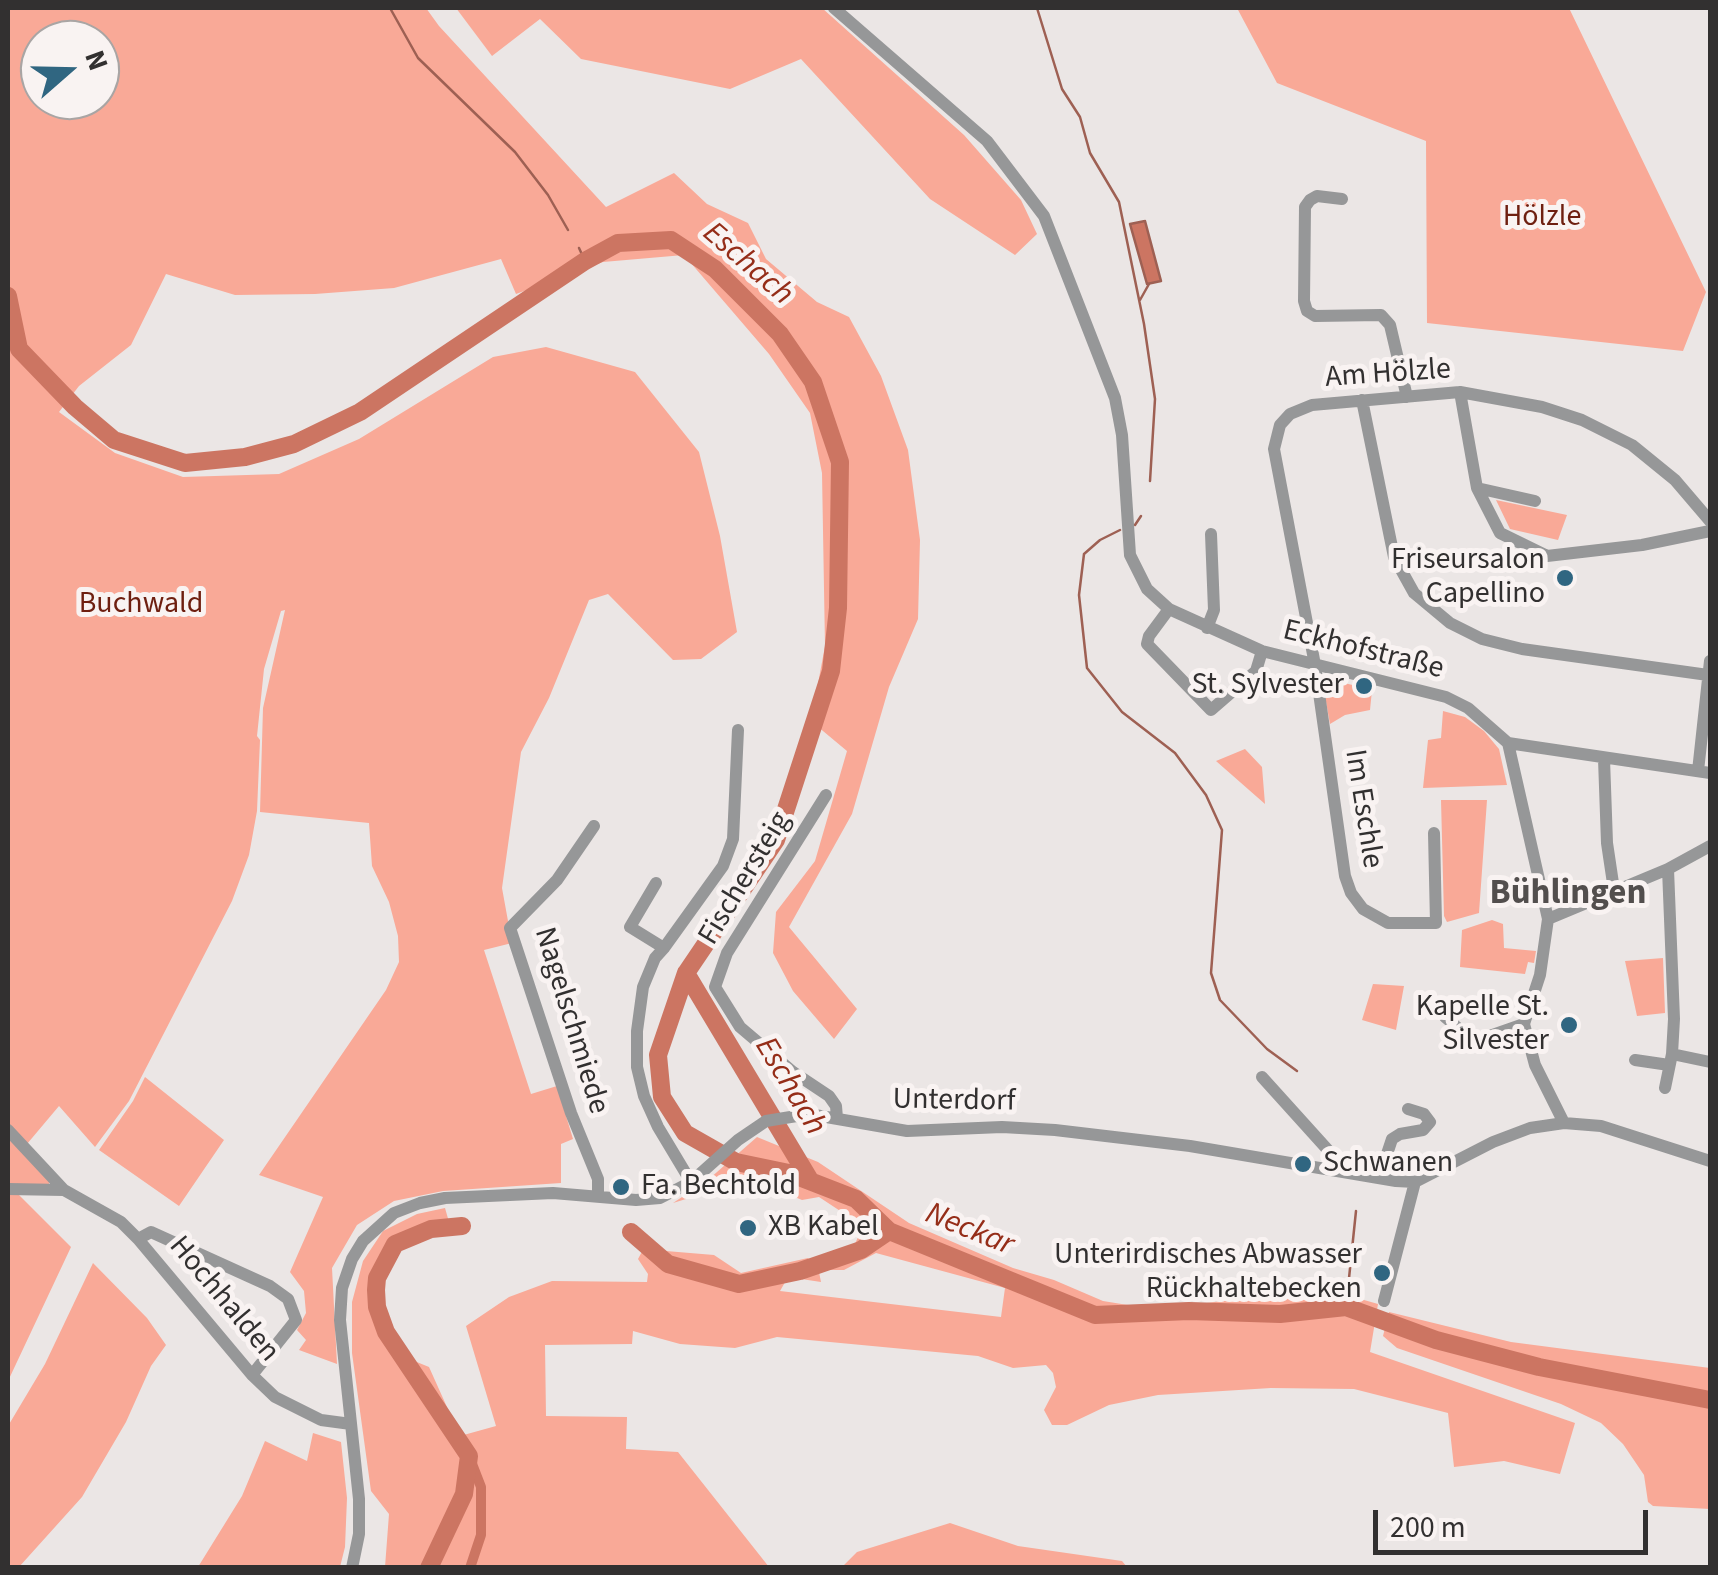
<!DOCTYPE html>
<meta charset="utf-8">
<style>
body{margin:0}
#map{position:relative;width:1718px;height:1575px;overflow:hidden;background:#ebe6e5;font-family:"Source Sans 3",sans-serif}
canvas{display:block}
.frame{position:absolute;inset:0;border:10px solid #323030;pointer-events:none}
.north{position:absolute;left:20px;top:20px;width:100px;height:100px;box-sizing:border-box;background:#f9f3f2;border:2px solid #a9a5a4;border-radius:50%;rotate:70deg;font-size:28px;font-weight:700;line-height:40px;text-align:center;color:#323030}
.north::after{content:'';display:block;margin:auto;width:35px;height:45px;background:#306681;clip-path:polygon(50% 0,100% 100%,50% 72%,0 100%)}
.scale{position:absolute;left:1373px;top:1510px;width:275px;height:45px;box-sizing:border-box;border:5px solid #323030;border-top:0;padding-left:12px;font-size:30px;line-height:35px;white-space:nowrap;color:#323030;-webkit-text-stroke:8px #f9f3f2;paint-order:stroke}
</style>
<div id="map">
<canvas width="1718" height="1575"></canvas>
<div class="frame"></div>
<div class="north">N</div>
<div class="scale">200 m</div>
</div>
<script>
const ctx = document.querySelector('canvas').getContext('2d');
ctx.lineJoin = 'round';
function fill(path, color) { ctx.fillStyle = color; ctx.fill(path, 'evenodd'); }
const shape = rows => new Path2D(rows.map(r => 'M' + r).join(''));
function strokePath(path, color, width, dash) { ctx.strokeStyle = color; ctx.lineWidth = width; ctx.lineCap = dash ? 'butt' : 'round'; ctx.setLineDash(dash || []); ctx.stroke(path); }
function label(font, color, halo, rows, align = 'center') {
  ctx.font = font + ' "Source Sans 3",sans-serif'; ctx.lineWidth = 10; ctx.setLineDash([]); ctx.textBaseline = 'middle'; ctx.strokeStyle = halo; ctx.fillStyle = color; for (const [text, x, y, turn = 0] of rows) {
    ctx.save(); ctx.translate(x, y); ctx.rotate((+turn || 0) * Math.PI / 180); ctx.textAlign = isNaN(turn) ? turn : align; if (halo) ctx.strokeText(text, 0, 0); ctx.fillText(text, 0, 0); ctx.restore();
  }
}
fill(shape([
 [8,8,426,8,439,26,606,207,674,173,707,204,748,223,766,259,817,302,849,317,881,376,908,450,920,540,918,619,889,687,852,814,789,927,857,1009,834,1039,793,991,773,953,776,912,815,861,847,751,811,721,825,646,822,473,810,413,769,354,684,255,603,262,516,294,501,259,394,288,315,294,235,295,166,274,131,345,79,386,59,412,115,453,183,477,279,474,359,439,493,357,546,347,635,372,699,452,720,536,737,632,701,659,673,660,608,594,589,600,549,698,521,752,502,888,512,943,484,950,531,1094,557,1086,573,1139,561,1144,561,1183,443,1191,394,1201,357,1225,332,1268,337,1364,299,1350,306,1340,297,1330,306,1313,304,1291,290,1272,323,1197,259,1175,386,990,399,962,398,936,389,902,372,866,369,823,260,812,263,708,285,610,281,611,264,669,257,736,260,740,257,811,249,855,232,901,129,1101,95,1147,59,1106,27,1144,8,1125],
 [40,40,100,40,100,100,40,100],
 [456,8,822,8,964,135,1021,200,1037,234,1015,255,930,199,801,59,730,89,581,59,540,19,492,56],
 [1237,8,1569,8,1706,292,1683,351,1427,323,1426,141,1277,83],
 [1496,500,1567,515,1558,540,1510,529],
 [1325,678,1372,690,1370,710,1345,715,1330,724,1323,685],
 [1443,711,1465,717,1484,731,1499,749,1507,785,1423,788,1428,740,1441,738],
 [1245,749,1262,767,1265,804,1216,761],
 [1441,800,1487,800,1479,913,1447,922,1444,916],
 [1492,920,1503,924,1504,948,1536,951,1534,963,1528,962,1525,974,1460,967,1462,930],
 [1663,958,1665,1013,1637,1016,1625,961],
 [1373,984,1404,986,1396,1030,1362,1020],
 [145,1077,224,1140,179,1206,99,1150,133,1101],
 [8,1133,49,1178,49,1184,8,1186],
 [757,1137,818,1162,909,1223,1013,1268,1054,1280,1103,1301,1140,1307,1199,1304,1322,1288,1378,1304,1370,1352,1575,1423,1560,1474,1504,1461,1454,1467,1448,1413,1354,1389,1271,1388,1158,1395,1109,1405,1067,1425,1052,1425,1044,1410,1056,1387,1053,1373,1046,1365,1013,1368,978,1356,777,1337,735,1348,680,1344,633,1331,632,1344,545,1345,546,1416,627,1417,626,1449,678,1452,769,1567,385,1567,389,1514,371,1491,352,1353,352,1302,363,1261,383,1231,417,1214,445,1208,451,1229,400,1243,384,1265,379,1297,384,1320,407,1358,429,1367,460,1436,496,1426,466,1326,509,1297,552,1281,647,1282,648,1274,638,1259,645,1246,666,1251,714,1255,741,1273,808,1258,819,1272,821,1282,788,1277,780,1291,1001,1317,1005,1288,876,1253,844,1270,826,1270,820,1256,854,1246,863,1226,819,1197,802,1200,770,1187,738,1183,673,1203,709,1179],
 [8,1193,18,1194,71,1247,8,1381],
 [93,1263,147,1318,166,1345,151,1366,126,1422,82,1497,19,1567,8,1567,8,1426,45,1364],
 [1389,1312,1511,1342,1710,1368,1710,1509,1653,1506,1648,1502,1644,1475,1623,1444,1601,1423,1561,1404,1397,1348,1383,1336],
 [313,1433,341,1442,347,1498,345,1547,340,1567,198,1567,242,1496,265,1441,307,1461],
 [950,1523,1018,1546,1122,1561,1127,1567,842,1567,857,1552]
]), '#f9a997');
const water = shape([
 [1145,221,1161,281,1147,284,1130,224,1145,221]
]);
fill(water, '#cc7562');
strokePath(water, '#9e6053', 2.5);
strokePath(shape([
 [390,8,418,58,515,152,548,195,568,230],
 [1037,8,1062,89,1080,117,1090,153,1119,202,1144,324,1155,399,1150,481],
 [579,248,585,261],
 [1140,300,1149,284],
 [1135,525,1141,516],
 [1120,530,1100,540,1084,554,1079,595,1087,668,1122,712,1175,753,1206,795,1222,830,1211,973,1220,1000,1267,1049,1297,1071],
 [1346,1307,1356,1211]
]), '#9e6053', 2.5);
strokePath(shape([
 [469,1456,481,1487,481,1535,470,1568]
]), '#cc7562', 10);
strokePath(shape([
 [8,296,19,349,75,407,114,440,185,463,245,457,294,444,360,412,585,261,618,243,671,240,715,269,780,334,813,382,840,462,838,608,831,671,776,840,686,973,658,1055,662,1097,685,1133,736,1162,789,1173,856,1199,889,1231],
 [686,973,810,1180],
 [631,1232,668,1264,739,1284,800,1271,861,1250,889,1231,1095,1315,1189,1311,1280,1314,1346,1307,1436,1340,1539,1367,1710,1400],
 [429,1568,464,1494,469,1456,386,1332,377,1307,376,1290,377,1278,395,1244,431,1229,462,1226]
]), '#cc7562', 18);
strokePath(shape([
 [834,8,987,141,1044,216,1115,398,1122,435,1130,555,1147,589,1169,609,1262,651,1446,697,1468,708,1508,743,1548,919,1540,975,1524,1024,1535,1065,1564,1123],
 [1342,199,1317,196,1310,200,1305,207,1304,301,1307,311,1315,316,1381,315,1390,325,1407,397],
 [1460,392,1477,488,1500,533,1547,556,1642,545,1710,531],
 [1362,400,1394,557,1414,593,1450,623,1482,639,1522,649,1708,675],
 [1477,488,1535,501],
 [1169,609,1149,636,1147,644,1211,710,1256,671,1262,651],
 [1207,628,1214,610,1211,534],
 [1508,743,1710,773],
 [1604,759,1607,843,1614,890],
 [1698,771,1710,661],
 [826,795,727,953,715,987,740,1027,793,1072,829,1096,836,1106,837,1118],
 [594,826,557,880,510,928,571,1113,598,1179,598,1196],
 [1434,833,1436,923,1388,923,1363,909,1351,893,1345,876,1315,665,1274,449,1280,425,1290,414,1312,405,1460,392,1542,407,1582,420,1632,445,1675,480,1710,521],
 [656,883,630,927,664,948,655,958,643,987,637,1031,637,1067,644,1096,658,1127,691,1182],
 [1548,919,1668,869,1710,846],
 [664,948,723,866,733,839,738,730],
 [1439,1003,1445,1017,1465,1034,1484,1038,1524,1024],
 [1672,1054,1710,1062],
 [1635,1060,1669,1065],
 [1262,1077,1327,1149,1335,1162,1336,1171],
 [1665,1088,1672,1054,1674,1019,1668,869],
 [8,1130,64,1190,121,1222,138,1239,252,1375,275,1397,321,1420,351,1424],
 [1379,1178,1392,1139,1400,1134,1423,1130,1430,1122,1424,1114,1408,1109],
 [8,1189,64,1190],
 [138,1239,151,1232,270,1286,288,1299,296,1320,252,1375],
 [1384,1301,1415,1182],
 [352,1568,359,1534,359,1499,340,1320,342,1288,352,1259,363,1241,394,1213,420,1203,445,1198,553,1193,636,1200,660,1198,691,1182,738,1140,766,1121,809,1114,907,1131,1002,1127,1055,1130,1190,1146,1396,1181,1415,1182,1493,1142,1530,1128,1564,1123,1601,1126,1710,1161]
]), '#969798', 12);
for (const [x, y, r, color] of [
 [1565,578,10,"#306681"],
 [1364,686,10,"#306681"],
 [1569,1025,10,"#306681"],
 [1303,1164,10,"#306681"],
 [621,1187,10,"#306681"],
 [748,1228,10,"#306681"],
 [1382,1273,10,"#306681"]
]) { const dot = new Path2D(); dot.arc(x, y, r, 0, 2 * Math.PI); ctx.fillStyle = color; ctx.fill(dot); strokePath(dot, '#f9f3f2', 4); }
label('30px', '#6e1f10', '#f9f3f2', [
 ["Hölzle",1542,218],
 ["Buchwald",141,605]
]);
label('30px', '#323030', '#f9f3f2', [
 ["Am Hölzle",1388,375,-4],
 ["Eckhofstraße",1363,651,14],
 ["Im Eschle",1362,809,81],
 ["Fischersteig",746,879,-59],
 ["Nagelschmiede",570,1021,73],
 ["Unterdorf",954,1102,1],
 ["Hochhalden",223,1300,50]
]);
label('30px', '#323030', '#f9f3f2', [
 ["Friseursalon",1545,561],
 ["Capellino",1545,595],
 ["St. Sylvester",1344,686],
 ["Kapelle St.",1549,1008],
 ["Silvester",1549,1042],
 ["Schwanen",1323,1164,"left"],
 ["Fa. Bechtold",641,1187,"left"],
 ["XB Kabel",768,1228,"left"],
 ["Unterirdisches Abwasser",1362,1256],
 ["Rückhaltebecken",1362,1290]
], 'right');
label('italic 32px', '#952d18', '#f9f3f2', [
 ["Eschach",747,265,41],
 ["Eschach",789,1087,59],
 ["Neckar",969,1231,22]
]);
label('bold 35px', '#524e4d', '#f9f3f2', [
 ["Bühlingen",1568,895]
]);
</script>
